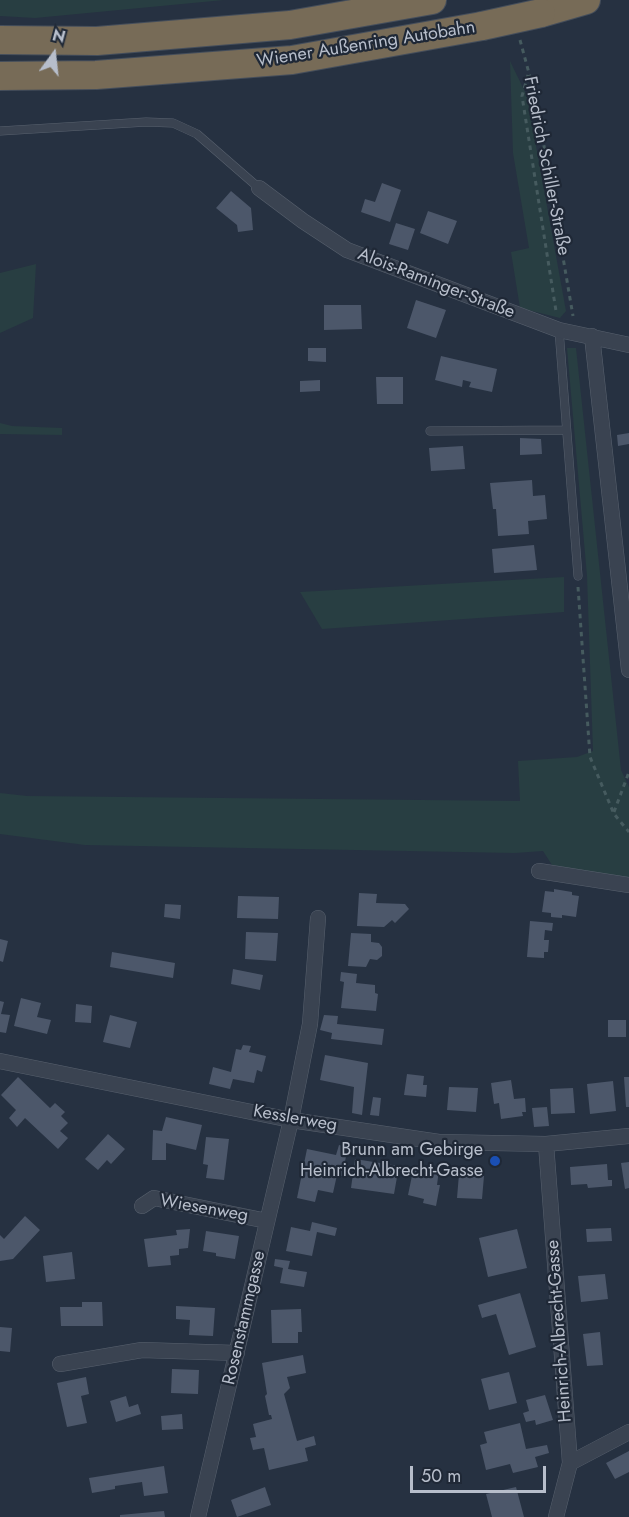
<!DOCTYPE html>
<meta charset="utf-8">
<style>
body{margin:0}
#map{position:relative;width:629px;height:1517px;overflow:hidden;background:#263141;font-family:Jost,sans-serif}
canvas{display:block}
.north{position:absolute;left:24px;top:24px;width:60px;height:60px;-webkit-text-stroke:4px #1f2836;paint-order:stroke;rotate:15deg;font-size:16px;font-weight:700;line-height:24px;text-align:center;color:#b7becb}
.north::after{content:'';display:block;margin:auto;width:21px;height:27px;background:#b7becb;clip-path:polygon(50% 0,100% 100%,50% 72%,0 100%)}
.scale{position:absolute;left:410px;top:1466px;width:136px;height:27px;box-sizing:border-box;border:3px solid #b7becb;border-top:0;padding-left:8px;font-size:18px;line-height:21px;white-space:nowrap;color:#b7becb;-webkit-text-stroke:4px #1f2836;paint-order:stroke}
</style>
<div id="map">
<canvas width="629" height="1517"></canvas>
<div class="north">N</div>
<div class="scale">50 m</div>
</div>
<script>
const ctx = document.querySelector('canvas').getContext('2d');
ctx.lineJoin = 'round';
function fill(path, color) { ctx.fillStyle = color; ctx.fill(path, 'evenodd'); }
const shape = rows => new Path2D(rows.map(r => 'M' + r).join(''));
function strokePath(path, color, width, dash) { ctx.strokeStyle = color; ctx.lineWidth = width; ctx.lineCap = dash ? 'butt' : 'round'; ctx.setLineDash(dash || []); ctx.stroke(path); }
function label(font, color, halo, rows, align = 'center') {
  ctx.font = font + ' Jost,sans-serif'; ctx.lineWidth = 4.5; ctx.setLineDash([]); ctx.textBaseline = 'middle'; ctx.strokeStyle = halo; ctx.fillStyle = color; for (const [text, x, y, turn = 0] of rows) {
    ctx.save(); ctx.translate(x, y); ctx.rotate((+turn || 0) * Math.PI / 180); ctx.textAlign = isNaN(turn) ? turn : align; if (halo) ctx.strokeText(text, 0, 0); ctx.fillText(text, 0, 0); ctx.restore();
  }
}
fill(shape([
 [0,0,224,0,35,18,0,16],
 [510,61,527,96,566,311,560,318,520,308,511,252,529,248,513,153],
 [36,264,33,318,0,333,0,273],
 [567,348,576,348,621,770,629,787,629,880,552,865,543,851,515,853,85,845,0,834,0,793,27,796,520,801,518,761,577,757,593,751,587,576],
 [0,423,12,426,62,428,62,435,0,434],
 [564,577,564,612,322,629,300,592]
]), '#283e42');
fill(shape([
 [382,183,401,190,390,222,361,212,365,199,375,202],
 [231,191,251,208,253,230,238,232,237,225,216,208],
 [428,211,457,221,448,244,420,233],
 [396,223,415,229,408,250,389,244],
 [416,300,446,310,436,338,407,328],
 [324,305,361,305,362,329,324,330],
 [308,348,326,348,326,362,308,361],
 [441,356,497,369,492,392,469,387,471,382,463,380,462,387,435,380],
 [376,377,403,377,403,404,377,404],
 [320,380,320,391,300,392,300,381],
 [629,433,629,444,618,446,617,435],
 [520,438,541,439,542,454,520,455],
 [463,446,465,469,431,471,429,448],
 [532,480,533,496,545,495,547,519,528,521,529,534,498,536,496,509,493,509,490,483],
 [534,545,537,570,494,573,492,549],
 [554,889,572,892,572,895,579,896,576,917,562,915,562,918,551,917,551,913,542,912,545,891,554,892],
 [359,893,377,894,376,903,405,904,409,909,395,923,392,920,384,927,357,926],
 [238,896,279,897,278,919,237,918],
 [165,904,181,905,180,919,164,917],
 [530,921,553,923,552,931,545,930,544,940,549,940,548,952,544,952,544,958,527,957],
 [246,932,278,933,276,961,245,959],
 [351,933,371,934,371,942,379,943,382,947,382,956,377,960,370,959,366,967,348,966],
 [0,939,8,941,3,962,0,961],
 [112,952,175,963,173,978,110,967],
 [233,969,263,975,260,990,231,984],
 [341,972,357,974,356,983,375,985,375,993,378,994,376,1011,341,1008,344,982,340,981],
 [21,998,41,1003,37,1017,51,1020,47,1034,14,1026],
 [0,1001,4,1002,1,1014,10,1015,6,1033,0,1032],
 [76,1004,92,1006,91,1023,75,1022],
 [110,1015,137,1022,130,1048,103,1042],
 [324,1015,338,1016,337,1024,384,1029,382,1045,331,1039,332,1033,320,1030],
 [608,1020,626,1020,626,1037,608,1037],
 [243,1045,251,1046,249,1052,266,1056,262,1072,257,1070,254,1083,233,1079,230,1089,209,1084,213,1067,231,1072,236,1049,241,1050],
 [325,1055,368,1063,362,1115,352,1113,354,1087,320,1080],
 [407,1074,424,1076,423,1085,427,1085,426,1097,404,1095],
 [18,1077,50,1108,55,1103,65,1112,61,1116,68,1123,60,1131,68,1138,58,1149,25,1118,17,1127,9,1118,16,1110,1,1095],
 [624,1077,629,1077,629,1107,626,1107],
 [511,1080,514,1099,525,1098,526,1112,522,1112,523,1116,501,1119,499,1103,494,1104,491,1083],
 [613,1081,616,1111,590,1114,587,1084],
 [449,1087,478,1088,476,1112,447,1110],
 [573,1088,575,1113,551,1114,550,1089],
 [373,1097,381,1098,379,1116,370,1115],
 [547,1107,549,1126,534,1127,532,1108],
 [166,1117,202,1125,196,1150,166,1143,166,1160,152,1160,153,1130,162,1131],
 [108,1134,125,1149,111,1164,107,1160,98,1170,85,1159],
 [206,1137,229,1139,224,1180,206,1178,208,1165,203,1164],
 [339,1145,348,1147,342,1176,337,1175,333,1193,318,1190,315,1202,297,1198,307,1149,336,1155],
 [355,1159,399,1166,394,1194,351,1188],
 [629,1162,629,1188,625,1189,621,1163],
 [607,1164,608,1180,612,1180,612,1186,588,1188,587,1184,571,1185,570,1167],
 [414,1166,439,1170,437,1185,440,1185,436,1206,423,1203,424,1199,408,1195],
 [459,1174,484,1176,482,1199,457,1198],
 [25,1216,40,1230,13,1259,0,1261,0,1235,4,1239],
 [312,1222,337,1228,335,1236,317,1232,312,1256,286,1251,291,1227,310,1231],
 [611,1228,612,1241,587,1242,586,1229],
 [190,1229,188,1248,179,1249,179,1255,170,1256,171,1265,148,1267,144,1239,177,1235,176,1230],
 [517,1229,527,1268,488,1277,479,1238],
 [206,1231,239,1236,235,1259,216,1256,216,1253,203,1251],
 [72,1252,75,1279,46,1282,43,1256],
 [275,1259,290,1261,288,1269,307,1272,304,1287,280,1283,283,1268,274,1266],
 [605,1274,608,1299,581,1302,578,1276],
 [520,1293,536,1347,509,1355,496,1314,482,1318,478,1305],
 [82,1302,102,1302,103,1326,61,1326,60,1307,82,1307],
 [176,1306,215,1308,213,1336,189,1335,190,1320,176,1319],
 [301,1309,302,1332,298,1332,298,1343,272,1343,271,1310],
 [0,1327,12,1328,10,1352,0,1351],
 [600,1332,603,1365,587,1366,583,1334],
 [303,1355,306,1373,287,1377,290,1388,284,1394,297,1441,314,1436,316,1445,305,1448,308,1461,269,1470,264,1448,253,1450,250,1438,256,1437,253,1424,272,1419,271,1415,269,1415,265,1396,267,1394,262,1363],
 [172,1369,199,1370,198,1394,171,1393],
 [509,1372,517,1403,489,1410,481,1379],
 [86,1377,89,1394,81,1396,87,1423,67,1427,57,1383],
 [545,1395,553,1420,536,1425,535,1420,526,1422,523,1413,529,1411,526,1400],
 [126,1396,129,1407,138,1404,141,1414,116,1422,110,1401],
 [182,1414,183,1429,162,1430,161,1416],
 [520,1423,526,1449,547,1445,549,1453,535,1457,538,1467,513,1473,510,1464,486,1470,480,1445,487,1443,484,1432],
 [629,1451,629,1472,615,1479,606,1463],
 [164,1466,168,1493,144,1496,142,1482,115,1486,115,1489,92,1493,89,1478],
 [265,1487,271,1505,237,1517,231,1500],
 [516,1487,524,1517,492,1517,486,1494],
 [164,1511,165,1517,120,1517,120,1515]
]), '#4c576a');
const service = shape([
 [0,131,146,122,173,123,197,134,259,188],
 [559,330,578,576],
 [430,431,566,430]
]);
const minor = shape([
 [259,188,303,221,347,250,559,330,629,345],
 [592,336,629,670],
 [539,871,629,885],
 [0,1061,291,1120,439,1142,546,1144,629,1136],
 [546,1144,570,1463,556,1517],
 [142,1206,154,1198,267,1221],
 [60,1364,142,1350,237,1353],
 [570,1463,629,1432],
 [198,1517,291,1120,310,1024,318,918]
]);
const motorway = shape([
 [541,13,586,0],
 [0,40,97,41,290,25,432,0],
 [0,76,96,75,292,60,482,26]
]);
strokePath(service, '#58616e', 9);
strokePath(minor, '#58616e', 16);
strokePath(motorway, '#454e5b', 30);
strokePath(shape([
 [520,40,536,99,573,316],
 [528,75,522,96,556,311],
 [578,587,590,757,614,814,629,832],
 [614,812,629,772]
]), '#465b5f', 3, [4.5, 4.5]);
strokePath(service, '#3a4351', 8);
strokePath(minor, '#3a4351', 15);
strokePath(motorway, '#776b57', 28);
const motorwayBridge = shape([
 [482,26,541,13]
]);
strokePath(motorwayBridge, '#454e5b', 30, []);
strokePath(motorwayBridge, '#776b57', 28);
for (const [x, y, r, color] of [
 [495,1161,6,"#1a4fb4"]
]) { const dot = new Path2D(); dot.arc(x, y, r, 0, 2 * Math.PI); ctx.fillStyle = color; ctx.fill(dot); strokePath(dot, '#1f2836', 2); }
label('18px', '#b7becb', '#1f2836', [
 ["Wiener Außenring Autobahn",366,45,-9],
 ["Friedrich Schiller-Straße",546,166,79],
 ["Alois-Raminger-Straße",436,284,21],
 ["Kesslerweg",295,1119,10],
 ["Wiesenweg",204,1209,10],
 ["Rosenstammgasse",245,1318,-77],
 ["Heinrich-Albrecht-Gasse",560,1331,-94]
]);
label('18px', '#b7becb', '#1f2836', [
 ["Brunn am Gebirge",483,1151],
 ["Heinrich-Albrecht-Gasse",483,1172]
], 'right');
</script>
